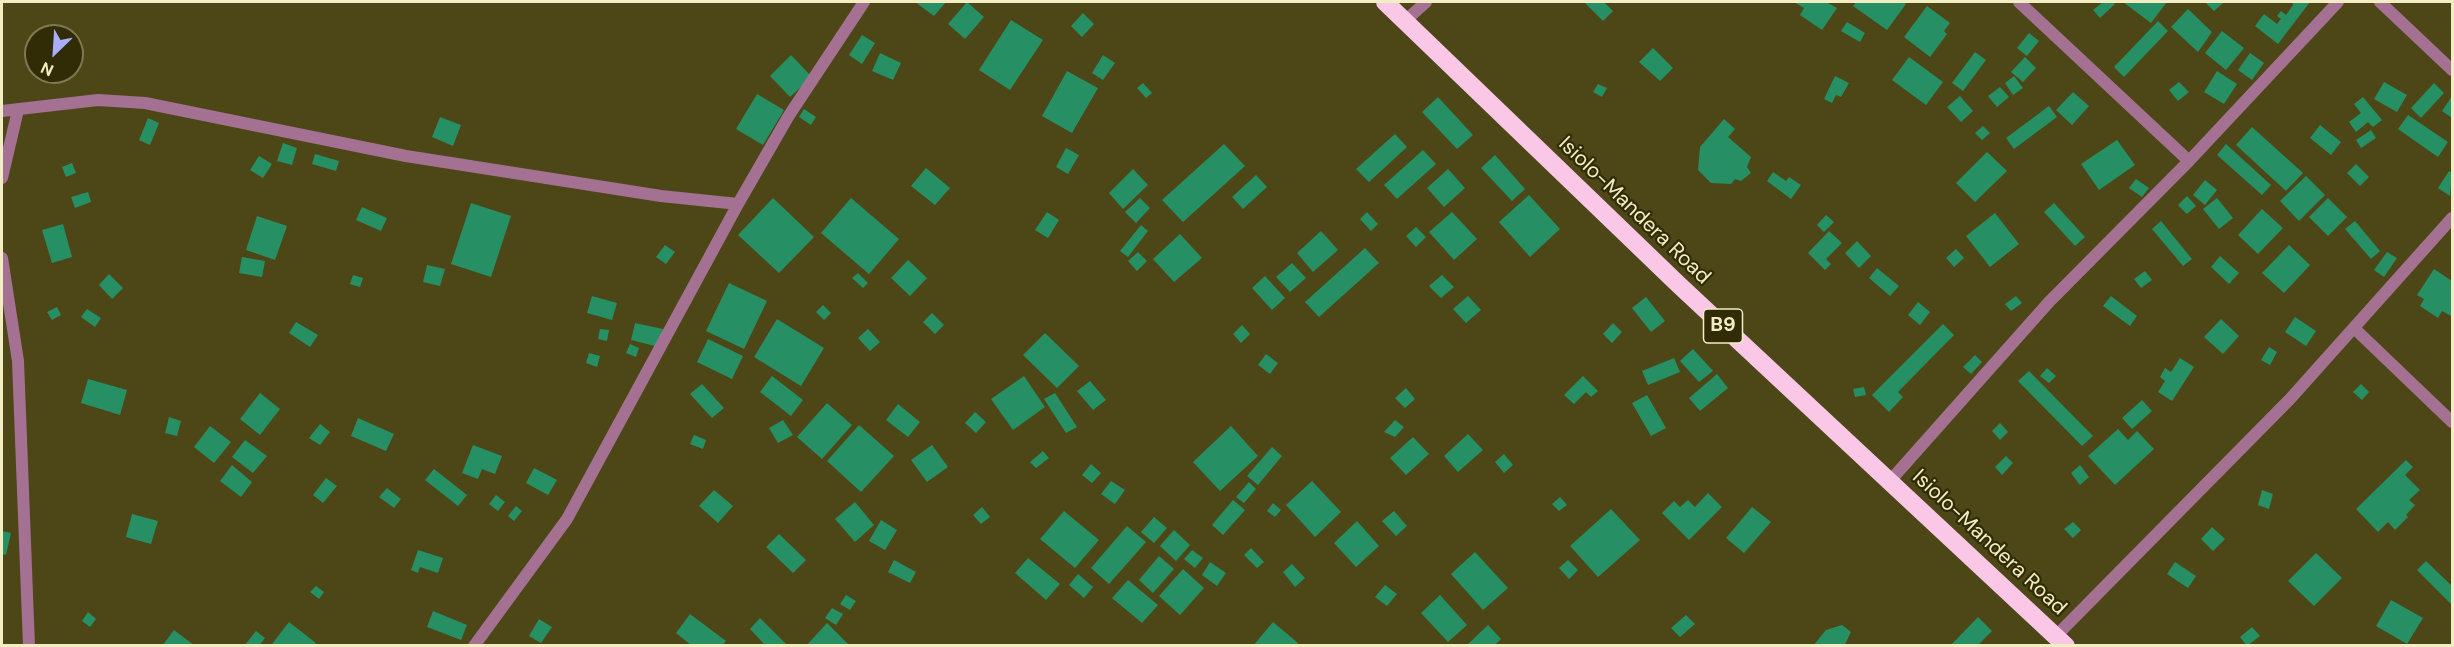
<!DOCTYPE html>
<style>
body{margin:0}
#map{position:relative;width:2454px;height:647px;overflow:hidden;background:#4d4617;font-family:"DM Sans",sans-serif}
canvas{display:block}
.frame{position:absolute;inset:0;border:3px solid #f3edc4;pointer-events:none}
.north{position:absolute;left:24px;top:24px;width:60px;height:60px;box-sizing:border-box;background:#312c05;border:2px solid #7f7951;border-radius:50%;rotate:205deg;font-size:16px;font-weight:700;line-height:24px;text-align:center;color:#f3edc4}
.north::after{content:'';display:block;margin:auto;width:21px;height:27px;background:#abaffb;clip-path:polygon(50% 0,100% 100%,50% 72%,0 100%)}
</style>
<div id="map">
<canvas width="2454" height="647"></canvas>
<div class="frame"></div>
<div class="north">N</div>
</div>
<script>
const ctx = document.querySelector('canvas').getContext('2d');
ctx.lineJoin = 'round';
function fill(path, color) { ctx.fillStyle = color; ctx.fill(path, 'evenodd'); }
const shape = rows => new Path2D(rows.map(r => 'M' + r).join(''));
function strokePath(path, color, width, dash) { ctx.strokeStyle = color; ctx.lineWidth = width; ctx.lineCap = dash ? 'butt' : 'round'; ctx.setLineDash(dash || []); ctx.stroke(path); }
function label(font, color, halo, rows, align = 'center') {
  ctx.font = font + ' "DM Sans",sans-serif'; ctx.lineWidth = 4.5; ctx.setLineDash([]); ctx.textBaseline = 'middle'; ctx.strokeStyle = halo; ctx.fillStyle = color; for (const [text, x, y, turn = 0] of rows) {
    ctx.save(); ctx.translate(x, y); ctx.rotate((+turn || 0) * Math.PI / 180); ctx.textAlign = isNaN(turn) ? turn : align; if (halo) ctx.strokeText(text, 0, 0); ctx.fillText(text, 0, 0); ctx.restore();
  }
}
fill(shape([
 [915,2,946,2,934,16],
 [967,2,984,17,965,39,948,24],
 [1604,2,1613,11,1603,21,1585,3],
 [1794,2,1826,2,1837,8,1822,30,1800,15,1804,8],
 [1856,2,1903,2,1906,4,1887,30,1853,6],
 [2103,2,2112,2,2115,4,2100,18,2093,10],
 [2123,2,2167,2,2151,23],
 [2205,2,2222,2,2223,3,2214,11],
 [2292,2,2310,2,2278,44,2255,26,2264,14,2277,24,2281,19,2277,16,2281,11,2286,15,2293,5],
 [1927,6,1950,23,1944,31,1947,34,1930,57,1904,37],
 [2188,9,2212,32,2198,52,2171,27],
 [1083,13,1094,24,1082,37,1071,26],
 [1011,20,1043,40,1010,90,979,70],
 [2158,21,2168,31,2124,77,2114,67],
 [1847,22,1865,33,1860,42,1841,31],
 [2222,31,2244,48,2226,70,2205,53],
 [2029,33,2039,41,2027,56,2017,48],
 [862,35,875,43,862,64,849,55],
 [1653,48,1673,68,1660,81,1639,62],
 [1975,52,1986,60,1963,91,1952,83],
 [880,53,901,63,893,80,872,71],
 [2250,53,2264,63,2252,80,2238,70],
 [791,55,812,77,790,97,770,76],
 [1103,55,1115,63,1103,80,1092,73],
 [1909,57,1943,82,1926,105,1892,80],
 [2025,57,2036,68,2023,82,2011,72],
 [1067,71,1098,88,1072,133,1042,116],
 [2217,71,2237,84,2224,104,2204,92],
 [1835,76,1849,83,1841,97,1836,95,1832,103,1824,99],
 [2014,76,2023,88,2013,95,2005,83],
 [2179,82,2189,92,2178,101,2169,90],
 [2384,82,2407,95,2397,112,2374,99],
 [1143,83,1152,93,1146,98,1137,88],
 [2434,83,2444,93,2421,118,2411,108],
 [1598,84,1607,88,1602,97,1593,92],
 [2000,87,2009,97,1997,107,1988,96],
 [2073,92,2089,106,2072,125,2056,110],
 [757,94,784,110,763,145,736,129],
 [1960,96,1973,111,1961,122,1947,107],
 [2452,96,2452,118,2442,111],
 [1438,97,1473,135,1457,149,1422,112],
 [2363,97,2382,120,2373,127,2368,122,2356,132,2349,122,2361,113,2354,104],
 [2049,106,2057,117,2014,149,2006,138],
 [804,109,816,117,811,125,799,117],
 [2408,115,2448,142,2438,157,2398,129],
 [440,117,461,125,453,146,432,137],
 [148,118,159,123,150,145,139,140],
 [1724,119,1735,129,1728,137,1751,157,1747,167,1751,173,1741,181,1735,179,1731,184,1711,183,1698,170,1700,147],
 [2320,125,2341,142,2331,155,2310,138],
 [1983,126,1990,133,1982,140,1975,133],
 [2252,127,2303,173,2286,191,2236,145],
 [2371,130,2376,138,2361,148,2356,140],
 [1395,134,1407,147,1369,182,1356,169],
 [2117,140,2135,165,2099,190,2081,164],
 [283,143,297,148,292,165,277,161],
 [1224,144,1245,166,1183,222,1162,200],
 [2226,144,2271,185,2262,195,2217,155],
 [1066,148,1079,155,1068,174,1056,167],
 [1423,150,1436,164,1397,199,1384,185],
 [1987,152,2007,171,1975,202,1956,183],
 [315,154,339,161,336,171,312,164],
 [1495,155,1525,189,1512,201,1481,168],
 [259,156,272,164,263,178,250,170],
 [72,163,76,173,66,177,62,167],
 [2356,164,2369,177,2360,186,2347,173],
 [926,168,950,188,935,205,911,186],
 [1133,169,1148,185,1123,209,1109,193],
 [1448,169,1465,188,1444,207,1427,188],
 [2449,171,2452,173,2450,196,2438,188],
 [1773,172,1786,181,1789,177,1801,185,1791,199,1767,181],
 [1256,175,1267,187,1243,209,1232,197],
 [2306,176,2325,195,2299,221,2280,201],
 [2136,179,2149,188,2142,197,2129,188],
 [2205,180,2217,190,2205,205,2193,195],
 [88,192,91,202,75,208,71,197],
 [1529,195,1560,229,1530,257,1499,222],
 [2187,196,2196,206,2187,214,2178,205],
 [773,198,814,237,779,273,738,235],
 [851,198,899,239,869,274,821,233],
 [1140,198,1150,208,1136,223,1125,212],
 [2217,198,2233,218,2219,229,2203,209],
 [2328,198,2347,217,2328,236,2309,217],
 [471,203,511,216,491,277,451,264],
 [2054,203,2085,237,2075,246,2044,212],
 [362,207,387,218,381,231,356,220],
 [2262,209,2283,228,2258,254,2238,235],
 [1047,212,1059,220,1048,238,1035,230],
 [1367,212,1378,224,1371,231,1360,219],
 [1452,212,1477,239,1454,260,1429,232],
 [1995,213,2019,244,1990,267,1966,236],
 [1826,215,1834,222,1824,232,1817,225],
 [257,216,287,226,275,260,246,250],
 [2161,221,2192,259,2183,266,2152,229],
 [2355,221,2380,251,2371,259,2345,229],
 [63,224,72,257,52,263,42,230],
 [1141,225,1148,231,1128,257,1120,251],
 [1416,227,1426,237,1416,247,1406,236],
 [1321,231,1338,250,1313,272,1297,253],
 [1829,231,1842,243,1826,259,1831,264,1825,270,1808,253],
 [1180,234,1202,258,1174,282,1153,259],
 [1857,241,1871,256,1859,268,1845,253],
 [665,245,675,252,666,264,656,257],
 [2289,245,2310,265,2284,293,2262,273],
 [1365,248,1379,263,1319,317,1305,302],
 [1956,249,1964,258,1954,267,1946,258],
 [1138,252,1147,261,1137,271,1128,261],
 [2387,252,2397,258,2384,277,2374,270],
 [2220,256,2239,273,2229,284,2211,267],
 [242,257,265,261,262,277,239,273],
 [908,260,927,278,910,296,891,278],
 [1292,263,1306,278,1290,292,1276,277],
 [427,265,445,269,440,286,423,282],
 [1877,268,1899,286,1890,296,1869,278],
 [2434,269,2452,281,2451,316,2442,311,2438,318,2420,306,2424,299,2417,295],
 [2145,271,2152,280,2141,288,2134,279],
 [858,273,868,283,863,288,852,278],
 [109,274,123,288,112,299,99,285],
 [353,275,363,278,360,287,350,284],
 [1442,275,1454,287,1441,298,1429,286],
 [1265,276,1285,298,1272,310,1252,288],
 [729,283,767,301,744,349,706,331],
 [592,296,617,303,612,320,587,313],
 [1468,296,1481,310,1466,323,1453,309],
 [2016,296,2022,303,2011,311,2005,304],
 [2111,296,2137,316,2130,326,2103,306],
 [1646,297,1665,321,1651,332,1632,308],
 [1918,302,1930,312,1920,325,1908,315],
 [823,305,831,313,824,320,816,312],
 [57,307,61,315,52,320,47,312],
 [87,309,101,318,95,327,81,317],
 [932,313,944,325,935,334,923,322],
 [2295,317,2316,331,2306,346,2285,332],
 [777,319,824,348,801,386,754,357],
 [2221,319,2239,336,2223,354,2204,337],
 [296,322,318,335,310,347,289,333],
 [635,323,663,329,659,347,631,340],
 [1613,323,1622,332,1612,343,1603,334],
 [1943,324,1954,335,1898,392,1903,397,1889,412,1872,395],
 [1242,325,1250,334,1241,343,1233,334],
 [600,329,609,330,607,341,598,339],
 [868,329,880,342,870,351,858,338],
 [1045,333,1079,366,1057,388,1023,355],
 [708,339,743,356,732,379,697,362],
 [630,344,639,348,636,357,626,353],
 [2269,347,2277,352,2270,365,2261,360],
 [1693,349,1713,371,1699,382,1680,361],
 [589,353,600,356,597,367,586,363],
 [1266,354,1278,363,1270,374,1258,365],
 [1975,355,1982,362,1971,374,1963,367],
 [1674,358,1680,372,1648,385,1642,371],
 [2180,358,2194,367,2172,401,2158,392,2165,381,2160,377,2165,368,2171,372],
 [2047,368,2056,376,2049,383,2040,376],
 [2029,371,2093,436,2082,446,2018,381],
 [1717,374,1728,388,1700,411,1689,398],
 [772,376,803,400,791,416,760,392],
 [1024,376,1045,407,1013,430,991,399],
 [1583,376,1598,391,1591,397,1586,392,1574,404,1564,395],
 [88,379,127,390,120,415,81,403],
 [1090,381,1106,400,1093,410,1077,391],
 [702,384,724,408,712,418,690,394],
 [2361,384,2369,392,2362,400,2353,392],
 [1864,387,1866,395,1855,397,1853,389],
 [1406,388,1415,399,1405,408,1395,398],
 [260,393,280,409,260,435,240,419],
 [1055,393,1077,427,1066,433,1044,399],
 [1647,395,1666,428,1651,436,1632,403],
 [2142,400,2152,411,2132,429,2122,418],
 [827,403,852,425,822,459,797,437],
 [898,404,920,422,908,437,886,420],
 [975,412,986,422,976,433,965,423],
 [169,417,181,421,177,436,165,433],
 [358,418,394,434,386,451,351,436],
 [783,420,793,435,778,443,769,428],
 [1395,420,1404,427,1395,437,1384,432],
 [2000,423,2008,432,2000,440,1992,431],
 [320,424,330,432,320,445,309,438],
 [859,425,894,456,861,492,827,461],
 [210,426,231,442,214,463,194,447],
 [1231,426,1258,456,1220,491,1193,462],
 [2118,429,2128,440,2137,431,2154,449,2115,485,2088,456],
 [1468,434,1483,450,1458,472,1444,456],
 [694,435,706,440,703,449,690,444],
 [1413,437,1429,454,1406,475,1390,458],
 [245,440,267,456,253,473,232,457],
 [473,445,502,456,495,474,482,469,478,479,462,473],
 [932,445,948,467,927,482,911,460],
 [1272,447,1282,456,1258,485,1247,476],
 [1043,451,1049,458,1036,468,1030,462],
 [1504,454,1513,465,1504,473,1495,462],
 [2006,456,2013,463,2002,475,1995,467],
 [2406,460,2413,467,2405,475,2420,490,2409,500,2415,505,2406,515,2408,517,2395,530,2388,522,2378,532,2356,509],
 [1091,464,1101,473,1092,483,1082,475],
 [232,465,252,482,241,497,220,481],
 [2080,465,2089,477,2080,485,2071,473],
 [534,468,557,480,548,495,526,483],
 [434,469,467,495,458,506,425,480],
 [326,478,337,486,323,503,313,495],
 [1111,481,1125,490,1115,504,1101,494],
 [1312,481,1341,512,1315,537,1286,505],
 [1249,482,1256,489,1244,503,1236,497],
 [387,488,401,499,394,508,379,497],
 [714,490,733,506,718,523,699,506],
 [2262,490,2273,494,2269,509,2258,505],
 [1708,493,1722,507,1689,540,1662,513,1674,501,1680,507,1688,500,1695,507],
 [496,495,505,502,498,511,489,504],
 [1560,497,1567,505,1559,511,1552,504],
 [1233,500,1245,510,1223,535,1212,525],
 [855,502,874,525,855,542,835,519],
 [1273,503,1281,510,1275,517,1267,511],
 [516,506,522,511,514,521,508,516],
 [982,507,990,517,981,524,973,515],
 [1752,507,1771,522,1744,553,1726,538],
 [1611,509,1640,540,1598,577,1570,546],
 [1064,511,1099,540,1075,568,1040,539],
 [1394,511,1407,526,1396,536,1382,521],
 [132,514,158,521,151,544,126,537],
 [1154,517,1167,528,1154,543,1141,532],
 [881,520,897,530,885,550,869,541],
 [1357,521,1379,546,1356,567,1334,543],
 [2073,522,2081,530,2073,538,2064,529],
 [1127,526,1146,542,1109,584,1091,568],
 [2212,527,2225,539,2213,551,2201,539],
 [1174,530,1190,545,1176,561,1160,546],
 [2,531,11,533,6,555,2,554],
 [779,534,806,560,793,573,766,547],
 [1251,548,1264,562,1257,568,1244,555],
 [418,550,443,558,438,573,420,567,418,573,411,570],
 [1192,550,1203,558,1195,568,1184,559],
 [1475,552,1508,588,1483,610,1451,574],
 [2316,553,2342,578,2314,606,2288,581],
 [1159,556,1174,569,1153,593,1139,580],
 [1028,558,1060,584,1046,600,1015,573],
 [894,560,916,572,910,583,888,572],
 [1568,560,1578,570,1569,579,1559,568],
 [2426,561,2452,586,2451,604,2417,570],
 [1210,562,1226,573,1217,586,1202,575],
 [2175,562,2196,576,2188,588,2167,574],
 [1292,564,1305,578,1295,587,1283,572],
 [1183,569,1204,588,1180,615,1159,596],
 [1078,574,1093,587,1084,598,1069,585],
 [1128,580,1158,605,1142,623,1112,598],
 [1385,585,1397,594,1387,606,1375,597],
 [316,586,324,592,319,599,310,592],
 [846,595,856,601,850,610,840,604],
 [1440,595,1467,625,1448,642,1421,613],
 [2391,600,2423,618,2407,644,2376,626],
 [832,608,843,614,836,625,825,618],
 [433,611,467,625,461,640,427,627],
 [88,612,96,619,90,627,82,621],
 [690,614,726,641,722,646,692,646,676,633],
 [1686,615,1695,624,1680,637,1671,628],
 [1978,617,1992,631,1977,646,1950,646],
 [760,618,788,646,766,646,750,629],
 [539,619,552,627,541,643,529,636],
 [289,622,316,643,314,646,272,644],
 [1273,622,1298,643,1296,646,1253,646],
 [827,623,850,646,806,646],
 [1488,625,1501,639,1494,646,1466,646],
 [1842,625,1851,632,1844,646,1813,646,1826,630],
 [2252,627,2260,636,2247,646,2240,637],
 [174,630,195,646,162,646],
 [256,631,265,638,259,646,244,646]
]), '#269064');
strokePath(shape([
 [2019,2,2189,161],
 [2380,2,2452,70],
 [1405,21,1426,2],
 [2,111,98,100,145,103,406,156,661,196,738,204],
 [2,178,18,110],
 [2,258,18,361,29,646],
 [2355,329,2452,422],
 [1890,481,2049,302,2189,161,2338,2],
 [2056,636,2290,399,2452,218],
 [474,646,567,519,738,204,788,117,864,2]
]), '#a57192', 12);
strokePath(shape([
 [1385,2,1679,285,2066,646]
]), '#fac7e7', 18);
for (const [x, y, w] of [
 [1723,326,39]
]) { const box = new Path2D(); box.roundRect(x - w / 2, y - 17, w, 34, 4.5); ctx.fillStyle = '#312c05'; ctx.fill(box); strokePath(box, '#f3edc4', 1.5); }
label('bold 20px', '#f3edc4', null, [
 ["B9",1723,326]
]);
label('21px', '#f3edc4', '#312c05', [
 ["Isiolo-Mandera Road",1634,211,44],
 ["Isiolo-Mandera Road",1989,543,43]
]);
</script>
